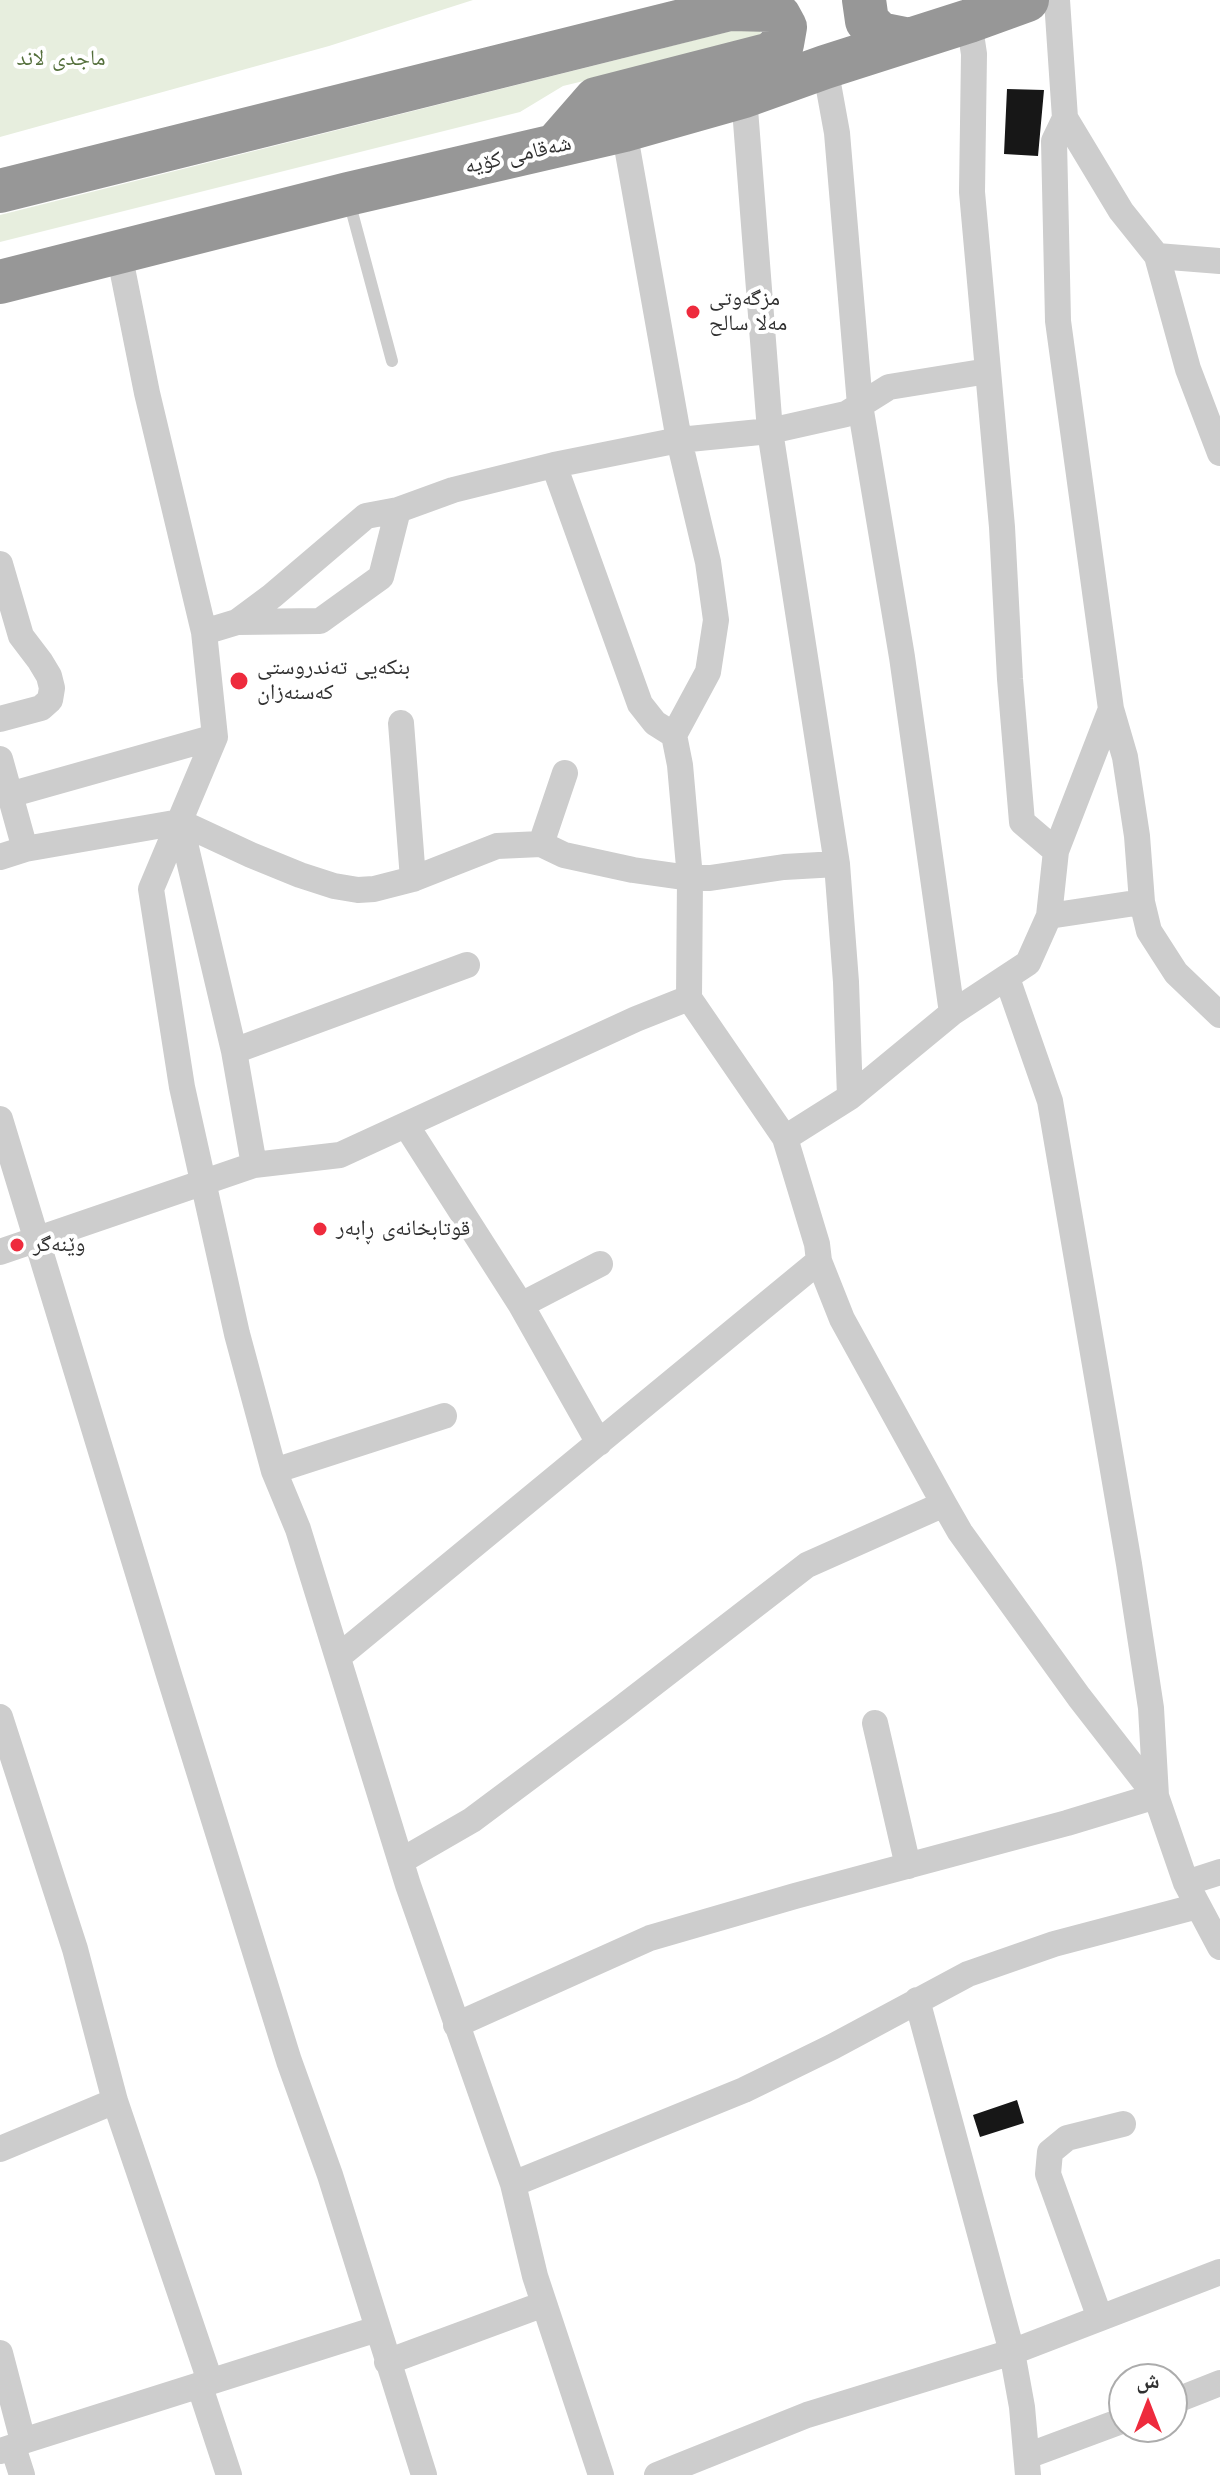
<!DOCTYPE html>
<meta charset="utf-8">
<style>
body{margin:0}
#map{position:relative;width:1220px;height:2475px;overflow:hidden;background:#fff;font-family:"Work Sans","Noto Naskh Arabic",sans-serif}
canvas{display:block}
.north{position:absolute;left:1108px;top:2363px;width:80px;height:80px;box-sizing:border-box;background:#fff;border:2px solid #acacac;border-radius:50%;rotate:0deg;font-size:22px;font-weight:700;line-height:32px;text-align:center;color:#303030}
.north::after{content:'';display:block;margin:auto;width:28px;height:36px;background:#ee2b3d;clip-path:polygon(50% 0,100% 100%,50% 72%,0 100%)}
</style>
<div id="map">
<canvas width="1220" height="2475"></canvas>
<div class="north">ش</div>
</div>
<script>
const ctx = document.querySelector('canvas').getContext('2d');
ctx.lineJoin = 'round';
function fill(path, color) { ctx.fillStyle = color; ctx.fill(path, 'evenodd'); }
const shape = rows => new Path2D(rows.map(r => 'M' + r).join(''));
function strokePath(path, color, width, dash) { ctx.strokeStyle = color; ctx.lineWidth = width; ctx.lineCap = dash ? 'butt' : 'round'; ctx.setLineDash(dash || []); ctx.stroke(path); }
function label(font, color, halo, rows, align = 'center') {
  ctx.font = font + ' "Work Sans","Noto Naskh Arabic",sans-serif'; ctx.lineWidth = 8; ctx.setLineDash([]); ctx.textBaseline = 'middle'; ctx.strokeStyle = halo; ctx.fillStyle = color; for (const [text, x, y, turn = 0] of rows) {
    ctx.save(); ctx.translate(x, y); ctx.rotate((+turn || 0) * Math.PI / 180); ctx.textAlign = isNaN(turn) ? turn : align; if (halo) ctx.strokeText(text, 0, 0); ctx.fillText(text, 0, 0); ctx.restore();
  }
}
fill(shape([
 [0,0,473,0,329,46,0,137],
 [755,25,762,34,753,40,563,86,520,112,0,242,0,215]
]), '#e7eede');
fill(shape([
 [1007,89,1044,90,1038,156,1004,154],
 [1017,2100,1024,2123,980,2137,973,2115]
]), '#171717');
strokePath(shape([
 [349,201,392,361]
]), '#cdcdcd', 12);
strokePath(shape([
 [969,21,974,54,972,192,1002,527,1010,679,1022,822,1056,851],
 [825,67,837,133,860,405,902,657,952,1013],
 [744,96,770,431,837,864,846,982,850,1097],
 [1065,118,1121,211,1157,256,1188,369,1220,453],
 [624,130,679,440,708,562,716,620,708,672,674,735],
 [119,253,147,393,204,632,215,737,151,889,182,1087,237,1334,274,1471,298,1529,408,1885,513,2184,535,2276,601,2475],
 [1157,256,1220,261],
 [554,465,679,440,770,431,846,414,889,387,988,371],
 [0,564,21,636,40,661,49,676,52,688,50,700,41,708,0,719],
 [237,622,320,621,381,577,398,510],
 [204,632,237,622,272,596,366,516,398,510,453,490,554,465,640,704,655,723,674,735,680,765,690,878,689,998,785,1138,817,1244,819,1261,842,1319,944,1504,960,1532,1079,1697,1156,1796,1186,1883,1220,1947],
 [1111,709,1125,757,1137,836,1142,902,1149,931,1176,973,1220,1015],
 [401,723,413,879],
 [0,759,25,849],
 [9,795,215,737],
 [180,822,234,1051,254,1165],
 [541,844,564,855,633,870,690,878,710,878,784,867,837,864],
 [0,857,25,849,180,822,251,855,300,875,334,886,358,890,374,889,413,879,497,846,541,844,565,773],
 [1049,916,1142,902],
 [234,1051,467,965],
 [0,1119,169,1675,289,2061,330,2175,424,2475],
 [406,1125,521,1305,599,1443],
 [785,1138,850,1097,952,1013,1028,963,1049,916,1056,851,1111,709,1058,321,1054,141,1065,118,1057,0],
 [0,1252,254,1165,340,1155,636,1019,689,998],
 [521,1305,600,1264],
 [274,1471,444,1416],
 [338,1657,819,1261],
 [0,1717,75,1949,115,2101,207,2372,202,2393,229,2475],
 [875,1723,908,1866],
 [401,1861,472,1820,618,1711,807,1565,944,1504],
 [1186,1883,1220,1872],
 [917,2000,1012,2352,1022,2407,1028,2475],
 [456,2025,650,1938,795,1896,1067,1823,1156,1796,1151,1708,1129,1564,1050,1101,1007,978],
 [0,2149,115,2101],
 [513,2184,744,2090,832,2047,968,1974,1054,1944,1198,1906],
 [1100,2318,1048,2174,1050,2152,1067,2138,1123,2124],
 [0,2353,23,2441],
 [387,2362,544,2304],
 [1172,2402,1220,2383],
 [13,2447,22,2475],
 [0,2451,13,2447,23,2441,377,2329],
 [1027,2456,1124,2420],
 [657,2475,807,2415,1012,2352,1220,2272]
]), '#cdcdcd', 26);
strokePath(shape([
 [864,0,867,21,880,34,910,40],
 [555,146,596,99,771,54,782,44,785,27,779,16,771,10,732,9],
 [0,191,766,0],
 [0,282,348,194,624,130,744,96,825,67,969,21,1027,0]
]), '#979797', 44);
for (const [x, y, r, color] of [
 [693,312,8,"#ee2b3d"],
 [239,681,10,"#ee2b3d"],
 [320,1229,8,"#ee2b3d"],
 [17,1245,8,"#ee2b3d"]
]) { const dot = new Path2D(); dot.arc(x, y, r, 0, 2 * Math.PI); ctx.fillStyle = color; ctx.fill(dot); strokePath(dot, '#fff', 3); }
label('22px', '#546f3b', '#fff', [
 ["ماجدی لاند",61,59]
]);
label('22px', '#303030', '#fff', [
 ["شەقامی کۆیە",518,155,-13]
]);
label('22px', '#303030', '#fff', [
 ["مزگەوتی",709,299],
 ["مەلا سالح",709,324],
 ["بنکەیی تەندروستی",257,668],
 ["کەسنەزان",257,693],
 ["قوتابخانەی ڕابەر",336,1229],
 ["وێنەگر",33,1245]
], 'left');
</script>
